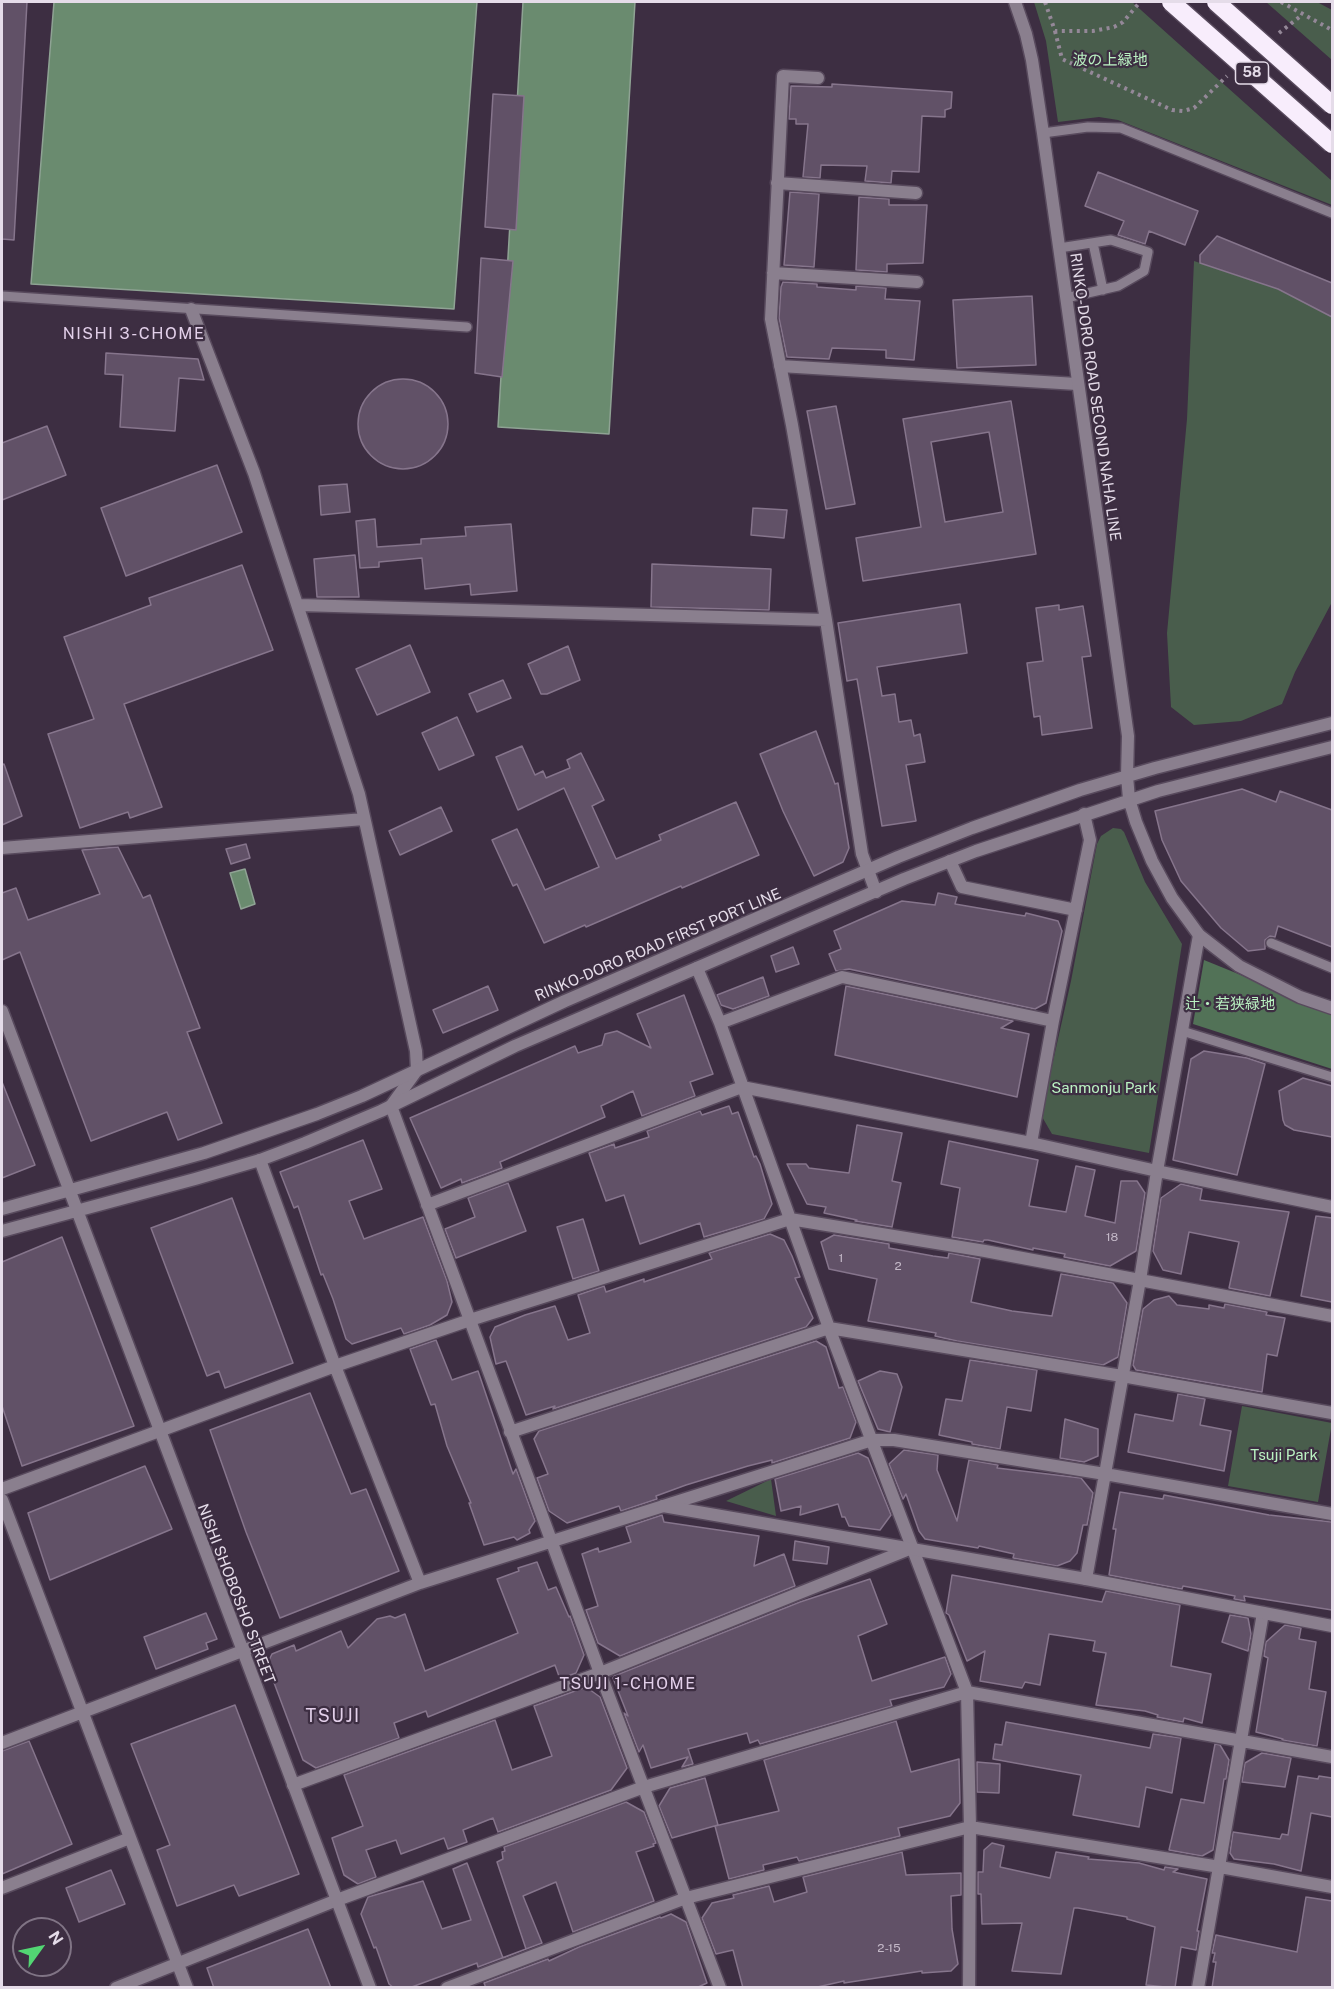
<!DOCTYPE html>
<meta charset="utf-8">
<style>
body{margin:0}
#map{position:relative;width:1334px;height:1989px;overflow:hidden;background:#3d2e42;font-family:"Public Sans",sans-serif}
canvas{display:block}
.frame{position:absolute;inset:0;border:3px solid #e5dce9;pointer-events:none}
.north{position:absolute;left:12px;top:1917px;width:60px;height:60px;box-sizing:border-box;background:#3d2e42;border:2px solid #807485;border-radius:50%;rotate:57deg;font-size:16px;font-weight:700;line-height:24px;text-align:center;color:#e5dce9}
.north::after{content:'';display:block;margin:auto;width:21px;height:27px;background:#52d673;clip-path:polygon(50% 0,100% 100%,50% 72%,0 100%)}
</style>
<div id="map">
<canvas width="1334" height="1989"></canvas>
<div class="frame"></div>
<div class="north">N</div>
</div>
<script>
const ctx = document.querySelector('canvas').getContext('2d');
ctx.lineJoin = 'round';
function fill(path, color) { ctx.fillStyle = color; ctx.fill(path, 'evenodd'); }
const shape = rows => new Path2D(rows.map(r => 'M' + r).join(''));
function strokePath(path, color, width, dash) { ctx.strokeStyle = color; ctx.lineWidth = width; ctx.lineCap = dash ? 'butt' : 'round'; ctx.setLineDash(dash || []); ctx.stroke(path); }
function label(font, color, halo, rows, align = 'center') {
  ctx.font = font + ' "Public Sans","Noto Sans JP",sans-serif'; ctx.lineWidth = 4.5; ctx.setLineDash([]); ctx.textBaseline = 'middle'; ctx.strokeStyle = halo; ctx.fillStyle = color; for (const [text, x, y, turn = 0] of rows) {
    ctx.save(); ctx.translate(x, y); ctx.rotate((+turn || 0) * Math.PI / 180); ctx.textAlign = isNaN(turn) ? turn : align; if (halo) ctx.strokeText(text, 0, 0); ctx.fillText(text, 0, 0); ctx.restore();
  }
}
fill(shape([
 [1034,2,1132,2,1332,181,1332,205,1118,120,1099,117,1058,122,1046,41],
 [1266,2,1317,2,1332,10,1332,60],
 [1194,261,1285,291,1332,315,1332,602,1295,672,1282,704,1241,721,1194,725,1171,707,1167,633,1187,419],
 [1113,828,1121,829,1124,832,1145,882,1182,944,1149,1153,1052,1134,1041,1115,1071,981,1097,844,1101,836],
 [1242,1406,1332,1423,1318,1502,1228,1486],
 [771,1479,776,1516,726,1501]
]), '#495d4c');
fill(shape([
 [1204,960,1332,1012,1332,1069,1193,1024]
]), '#527257');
const water = shape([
 [54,2,477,2,454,309,31,284,54,2],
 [523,2,635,2,609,434,498,427,523,2],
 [245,869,255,904,241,909,230,873,245,869]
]);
fill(water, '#6a8b6f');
strokePath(water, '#8fa394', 1.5);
const building = shape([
 [2,2,27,2,14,240,2,239,2,2],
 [832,84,952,92,951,108,945,110,945,117,922,116,919,172,892,171,891,183,865,181,867,166,821,165,820,178,803,177,808,124,796,124,796,119,789,119,791,86,832,87,832,84],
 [493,94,524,96,516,230,485,227,493,94],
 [1098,172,1198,211,1185,245,1149,231,1145,244,1118,235,1124,221,1085,206,1098,172],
 [790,192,819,194,814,267,784,265,790,192],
 [859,197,889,199,889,205,927,205,923,263,887,264,887,272,856,270,859,197],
 [1217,236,1332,283,1332,317,1278,289,1200,263,1200,255,1217,236],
 [481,258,513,261,502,377,475,373,481,258],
 [783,282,817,284,817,287,856,290,856,286,886,288,885,299,920,301,914,360,886,358,886,350,832,348,829,359,787,357,779,318,781,287,783,282],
 [1032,296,1036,365,957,368,953,300,1032,296],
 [106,353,198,359,204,380,179,378,175,431,120,427,123,375,105,374,106,353],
 '358 424a45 45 0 1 1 90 0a45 45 0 1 1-90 0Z',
 [1011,401,1036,554,863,581,856,538,921,527,903,419,1011,401],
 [989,432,1003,512,945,522,931,442,989,432],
 [836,406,855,504,826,509,807,411,836,406],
 [47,426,66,475,2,500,2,443,47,426],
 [217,465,242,532,126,576,101,508,217,465],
 [347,484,350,512,321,515,319,486,347,484],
 [753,508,787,510,784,538,751,535,753,508],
 [375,519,377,547,421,544,421,539,466,536,465,527,511,524,517,591,471,595,470,584,425,589,422,558,379,562,379,567,360,568,356,521,375,519],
 [355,555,359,597,317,597,314,559,355,555],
 [652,564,771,569,769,610,651,607,652,564],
 [242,565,273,650,124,704,162,807,130,818,128,812,80,828,48,734,94,719,64,637,151,605,149,598,242,565],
 [960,604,967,653,877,667,882,696,895,694,899,722,911,720,914,736,920,734,925,762,906,765,916,821,882,826,857,679,847,681,838,623,960,604],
 [1059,605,1059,610,1083,606,1091,656,1082,657,1092,728,1042,735,1040,716,1034,717,1027,663,1043,661,1036,608,1059,605],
 [410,645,430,692,377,715,356,669,410,645],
 [568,646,580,680,547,694,541,694,528,664,568,646],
 [503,680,511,698,477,712,469,694,503,680],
 [457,717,474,755,439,770,422,733,457,717],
 [816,731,835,784,838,783,849,848,843,862,814,876,783,811,760,754,816,731],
 [522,746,535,775,543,771,546,778,570,768,567,760,581,753,604,800,592,806,616,859,661,840,659,835,736,802,759,855,682,888,681,886,586,927,585,925,544,943,517,884,513,886,492,840,517,829,545,890,599,867,564,788,518,810,496,757,522,746],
 [4,764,22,816,2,825,2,765,4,764],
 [1242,789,1276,802,1280,791,1332,810,1332,947,1278,926,1275,937,1270,936,1265,940,1265,949,1248,951,1221,928,1181,881,1162,840,1155,811,1242,789],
 [441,807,452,831,400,855,389,831,441,807],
 [246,844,250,858,231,864,226,849,246,844],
 [118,847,143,898,150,895,200,1028,187,1032,222,1123,178,1140,167,1112,91,1141,20,952,2,960,2,893,16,888,28,920,100,894,82,850,118,847],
 [938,893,957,897,955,904,1025,916,1026,913,1058,921,1062,931,1046,1003,1035,1009,849,969,836,971,829,954,841,949,834,931,902,901,935,905,938,893],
 [793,947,799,964,776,972,771,956,793,947],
 [763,977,769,996,733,1009,721,1005,717,995,763,977],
 [488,986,498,1010,443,1033,433,1010,488,986],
 [846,986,1013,1021,1001,1028,1029,1034,1017,1097,835,1055,846,986],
 [684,995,713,1074,690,1082,695,1096,642,1116,633,1091,601,1106,605,1117,500,1162,502,1168,462,1183,461,1179,441,1188,410,1118,575,1046,578,1053,602,1045,605,1034,617,1031,651,1048,637,1014,684,995],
 [1204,1051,1247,1058,1265,1064,1237,1175,1173,1160,1191,1059,1204,1051],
 [1303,1078,1332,1086,1332,1137,1294,1130,1285,1125,1283,1120,1279,1091,1303,1078],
 [2,1082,35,1165,2,1178,2,1082],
 [729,1106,732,1114,738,1112,754,1157,756,1156,760,1164,772,1204,764,1219,704,1237,700,1223,640,1244,624,1195,606,1201,589,1153,614,1144,615,1148,649,1137,647,1131,700,1111,702,1115,729,1106],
 [857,1125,902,1133,892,1181,901,1183,892,1227,855,1221,857,1220,824,1213,826,1207,807,1204,787,1164,806,1164,809,1168,849,1173,857,1125],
 [363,1140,382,1189,349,1201,364,1239,423,1217,447,1281,452,1302,447,1315,430,1325,404,1334,401,1328,352,1344,346,1339,333,1299,323,1274,321,1275,298,1206,294,1208,280,1172,363,1140],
 [949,1141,1038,1160,1029,1206,1066,1212,1076,1166,1095,1170,1085,1216,1115,1223,1121,1181,1137,1181,1145,1193,1136,1251,1110,1266,1064,1257,1065,1254,1033,1248,1033,1250,988,1240,984,1240,983,1242,952,1237,960,1188,941,1184,949,1141],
 [508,1183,526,1231,456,1258,445,1229,475,1217,468,1198,508,1183],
 [1181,1184,1202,1189,1200,1200,1289,1212,1270,1296,1229,1288,1239,1242,1189,1232,1181,1274,1163,1270,1153,1251,1161,1198,1181,1184],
 [232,1198,293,1363,225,1388,219,1371,207,1376,151,1228,232,1198],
 [1316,1216,1332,1218,1332,1302,1301,1296,1316,1216],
 [583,1219,599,1271,573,1279,557,1227,583,1219],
 [770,1234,784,1240,792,1256,800,1277,795,1278,813,1318,806,1327,553,1409,555,1406,526,1415,506,1361,496,1364,490,1337,495,1327,525,1315,555,1306,568,1340,590,1333,578,1295,604,1286,606,1292,644,1279,644,1282,712,1259,709,1253,770,1234],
 [834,1235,889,1244,889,1248,933,1256,948,1258,949,1253,980,1259,971,1302,1012,1311,1052,1316,1061,1274,1113,1283,1127,1303,1118,1357,1103,1365,957,1341,935,1336,936,1333,868,1321,877,1279,829,1269,821,1242,834,1235],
 [62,1237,134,1426,22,1466,2,1406,2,1262,62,1237],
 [1169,1296,1177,1305,1209,1309,1209,1305,1224,1308,1225,1304,1267,1312,1266,1315,1285,1318,1277,1356,1267,1354,1262,1392,1136,1370,1133,1365,1143,1309,1154,1300,1169,1296],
 [436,1340,452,1380,478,1371,513,1474,516,1469,535,1521,529,1530,530,1533,517,1540,514,1537,484,1545,469,1503,471,1503,447,1446,435,1404,431,1405,410,1349,436,1340],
 [816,1341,826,1347,839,1388,843,1387,856,1422,850,1438,772,1463,772,1460,748,1466,686,1485,656,1496,657,1499,621,1511,619,1506,567,1523,549,1511,537,1478,548,1474,534,1439,539,1431,816,1341],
 [970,1360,1037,1370,1031,1411,1007,1407,1000,1449,972,1444,972,1442,939,1435,946,1399,962,1401,970,1360],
 [880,1371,897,1374,902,1387,890,1432,878,1429,858,1381,880,1371],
 [310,1393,351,1494,366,1489,399,1571,280,1618,246,1532,210,1430,310,1393],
 [1178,1394,1205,1399,1200,1425,1231,1431,1224,1471,1128,1452,1135,1414,1173,1421,1178,1394],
 [1065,1419,1098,1429,1098,1456,1084,1462,1060,1458,1065,1419],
 [904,1450,938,1455,937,1470,957,1521,969,1460,998,1465,997,1468,1081,1478,1093,1493,1087,1525,1083,1525,1077,1553,1070,1561,1057,1566,1013,1558,1014,1554,979,1546,978,1548,925,1539,919,1531,906,1494,903,1499,889,1464,904,1450],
 [858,1453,868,1458,891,1515,880,1530,849,1526,845,1517,842,1517,838,1504,800,1515,801,1506,781,1511,775,1479,858,1453],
 [145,1466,172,1529,50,1580,28,1513,145,1466],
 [1120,1492,1163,1499,1164,1495,1269,1515,1332,1522,1332,1610,1244,1596,1245,1601,1234,1599,1235,1596,1205,1590,1183,1586,1182,1589,1109,1575,1116,1529,1113,1529,1120,1492],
 [662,1515,664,1522,759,1536,754,1566,784,1554,795,1586,620,1656,598,1643,586,1610,598,1606,582,1554,598,1548,599,1552,631,1542,626,1527,662,1515],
 [795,1541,829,1547,827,1564,793,1560,795,1541],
 [537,1562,548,1590,556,1587,569,1617,570,1616,584,1655,576,1673,560,1679,555,1665,428,1717,426,1711,394,1723,399,1738,316,1768,303,1760,267,1664,272,1654,294,1645,296,1651,341,1631,348,1648,377,1619,390,1616,395,1618,405,1614,425,1671,518,1633,497,1579,519,1571,518,1568,537,1562],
 [952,1575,1102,1602,1106,1591,1180,1605,1171,1666,1211,1674,1202,1723,1184,1718,1183,1722,1157,1717,1158,1715,1145,1711,1096,1705,1106,1653,1093,1651,1095,1641,1049,1634,1040,1685,1025,1682,1022,1688,980,1681,985,1651,967,1661,949,1615,946,1613,952,1575],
 [870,1579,887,1624,858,1636,872,1681,945,1657,951,1674,944,1687,890,1700,892,1706,760,1744,758,1740,750,1743,747,1733,688,1749,693,1764,682,1767,688,1757,651,1768,643,1745,639,1752,624,1713,628,1716,613,1678,614,1676,800,1602,870,1579],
 [206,1613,217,1639,206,1643,208,1649,156,1669,144,1637,206,1613],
 [1230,1615,1248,1618,1251,1634,1248,1651,1222,1642,1230,1615],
 [1285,1625,1301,1628,1299,1639,1316,1642,1309,1689,1326,1692,1317,1746,1282,1740,1283,1739,1256,1732,1268,1658,1264,1656,1266,1642,1285,1625],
 [586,1687,600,1697,627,1768,611,1790,498,1832,493,1818,463,1830,467,1842,448,1849,444,1838,401,1854,396,1840,366,1850,376,1877,358,1884,344,1875,332,1838,363,1826,344,1775,495,1720,512,1770,552,1756,534,1706,586,1687],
 [235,1705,299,1874,239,1896,234,1885,177,1906,157,1850,170,1845,131,1744,235,1705],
 [896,1721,911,1772,959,1759,960,1803,950,1816,898,1828,900,1836,799,1861,797,1857,763,1865,764,1870,729,1879,715,1826,779,1811,764,1760,896,1721],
 [1006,1722,1150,1748,1153,1734,1181,1738,1172,1793,1146,1787,1139,1827,1073,1815,1081,1775,993,1759,995,1744,1002,1745,1006,1722],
 [29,1741,72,1844,2,1874,2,1751,29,1741],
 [1215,1744,1220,1745,1229,1760,1226,1779,1224,1779,1213,1850,1202,1856,1169,1850,1181,1799,1204,1803,1215,1744],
 [1262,1753,1291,1758,1285,1787,1242,1782,1245,1763,1262,1753],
 [977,1762,1000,1764,999,1793,977,1792,977,1762],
 [1298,1776,1318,1779,1319,1776,1332,1778,1332,1817,1311,1813,1301,1871,1274,1864,1234,1859,1230,1853,1233,1832,1280,1839,1282,1834,1288,1835,1298,1776],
 [705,1778,718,1825,672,1838,659,1806,670,1788,705,1778],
 [626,1802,644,1812,656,1843,653,1844,654,1846,636,1852,654,1901,573,1932,556,1882,523,1896,542,1943,526,1949,497,1862,503,1859,502,1852,505,1851,504,1847,626,1802],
 [992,1843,1004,1846,1000,1867,1050,1878,1056,1852,1089,1857,1088,1859,1139,1863,1164,1870,1165,1867,1178,1869,1173,1872,1207,1879,1197,1931,1199,1931,1196,1950,1181,1947,1175,1988,1146,1985,1155,1927,1127,1919,1127,1917,1078,1908,1074,1908,1061,1974,1012,1971,1022,1923,982,1924,981,1894,978,1894,978,1872,983,1872,984,1850,992,1843],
 [902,1852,906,1875,961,1873,961,1895,951,1896,952,1929,958,1964,951,1971,922,1973,922,1971,844,1983,844,1981,813,1988,743,1988,733,1950,716,1954,702,1918,712,1903,734,1898,733,1895,769,1886,774,1902,807,1892,803,1877,902,1852],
 [467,1863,503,1958,526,1949,478,1967,477,1963,409,1988,394,1988,389,1984,376,1947,374,1948,361,1914,368,1897,423,1881,442,1929,471,1920,453,1869,467,1863],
 [111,1870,125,1904,79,1922,66,1888,111,1870],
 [1306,1897,1332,1901,1332,1988,1212,1988,1216,1962,1213,1962,1215,1953,1212,1953,1216,1935,1297,1952,1306,1897],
 [671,1914,686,1922,707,1983,696,1988,486,1988,484,1983,548,1959,549,1961,579,1947,660,1917,661,1918,671,1914],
 [308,1929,331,1988,214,1988,207,1968,308,1929]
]);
fill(building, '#615167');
strokePath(building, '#86758c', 1.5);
const service = shape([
 [1043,133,1088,127,1121,128,1332,213],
 [1093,243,1103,290],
 [1059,248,1111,240,1148,252,1144,271,1118,286,1066,298],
 [2,296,467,327],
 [1271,943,1332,968],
 [1182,1031,1332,1077]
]);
const minor = shape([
 [818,78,783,76,771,319,792,425,826,620,862,854,876,892],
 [777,183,916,193],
 [773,273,917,282],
 [191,309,254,473,359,794,416,1051,417,1070,391,1106,600,1673,720,1988],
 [780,366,1077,384],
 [299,605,826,620],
 [2,848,364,819],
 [950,861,962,887,1076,910],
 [697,968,720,1023,829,1328,967,1692,970,1827,969,1988],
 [720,1023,842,977,1053,1021],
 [1031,1143,1053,1021,1090,840,1084,814],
 [260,1160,335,1366,420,1583],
 [427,1205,742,1087,1031,1143,1157,1171,1332,1207],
 [510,1432,829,1328,1122,1376,1332,1413],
 [2,1489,335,1366,470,1320,790,1219,985,1251,1332,1316],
 [2,1500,187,1988],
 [1086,1579,1140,1280,1157,1171,1199,935],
 [2,1743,420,1583,872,1440,894,1440,1105,1474,1332,1514],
 [293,1785,600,1673,912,1548],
 [2,1888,130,1838],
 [116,1988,337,1900,644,1787,967,1692,1332,1757],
 [447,1988,686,1898,970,1827,1220,1867,1332,1887],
 [1198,1988,1263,1613]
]);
const tertiary = shape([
 [1015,2,1026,34,1032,60,1043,133,1128,736,1127,776,1129,799,1136,822,1152,861,1172,898,1199,935,1239,966,1300,997,1332,1008],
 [2,1011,370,1988],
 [2,1209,204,1153,317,1114,362,1096,565,1001,898,857,972,828,1080,790,1155,768,1332,723],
 [2,1231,195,1179,260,1160,305,1143,381,1111,515,1046,904,879,976,851,1158,791,1332,747],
 [663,1506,1086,1579,1332,1626]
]);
strokePath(service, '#584a5d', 12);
strokePath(minor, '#584a5d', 15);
strokePath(tertiary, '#584a5d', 15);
strokePath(shape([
 [1045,2,1055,31,1093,31,1114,27,1123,22,1140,2],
 [1281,2,1332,30],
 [1055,31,1062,59,1172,110,1183,111,1194,108,1227,76],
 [1279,33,1302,15]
]), '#948898', 4, [3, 4.5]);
strokePath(service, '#8a7f8e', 9);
strokePath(minor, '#8a7f8e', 12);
strokePath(tertiary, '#8a7f8e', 12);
const motorwayBridge = shape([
 [1171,2,1332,144],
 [1216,2,1332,105]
]);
strokePath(motorwayBridge, '#584a5d', 21, []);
strokePath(motorwayBridge, '#f8edfc', 18);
label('12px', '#c4b9c8', null, [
 ["18",1112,1237],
 ["1",841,1258],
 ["2",898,1266],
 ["2-15",889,1948]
]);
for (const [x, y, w] of [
 [1252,73,33]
]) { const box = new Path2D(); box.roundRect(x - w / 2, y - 11, w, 22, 4.5); ctx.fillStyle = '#3d2e42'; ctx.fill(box); strokePath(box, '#e5dce9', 1.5); }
label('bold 14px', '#e5dce9', null, [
 ["58",1252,73]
]);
label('15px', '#baf2c2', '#3d2e42', [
 ["波の上緑地",1110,60],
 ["辻・若狭緑地",1230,1004],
 ["Sanmonju Park",1104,1088],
 ["Tsuji Park",1284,1455]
]);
label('15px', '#e5dce9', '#3d2e42', [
 ["RINKO-DORO ROAD SECOND NAHA LINE",1095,397,82],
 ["RINKO-DORO ROAD FIRST PORT LINE",658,945,-23],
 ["NISHI SHOBOSHO STREET",236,1594,69]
]);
ctx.letterSpacing = '1.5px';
label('16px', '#e3d0ea', '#3d2e42', [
 ["NISHI 3-CHOME",134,334],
 ["TSUJI 1-CHOME",628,1684]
]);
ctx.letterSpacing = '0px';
ctx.letterSpacing = '1.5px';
label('18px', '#e3d0ea', '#3d2e42', [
 ["TSUJI",333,1716]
]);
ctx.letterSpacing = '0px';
</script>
